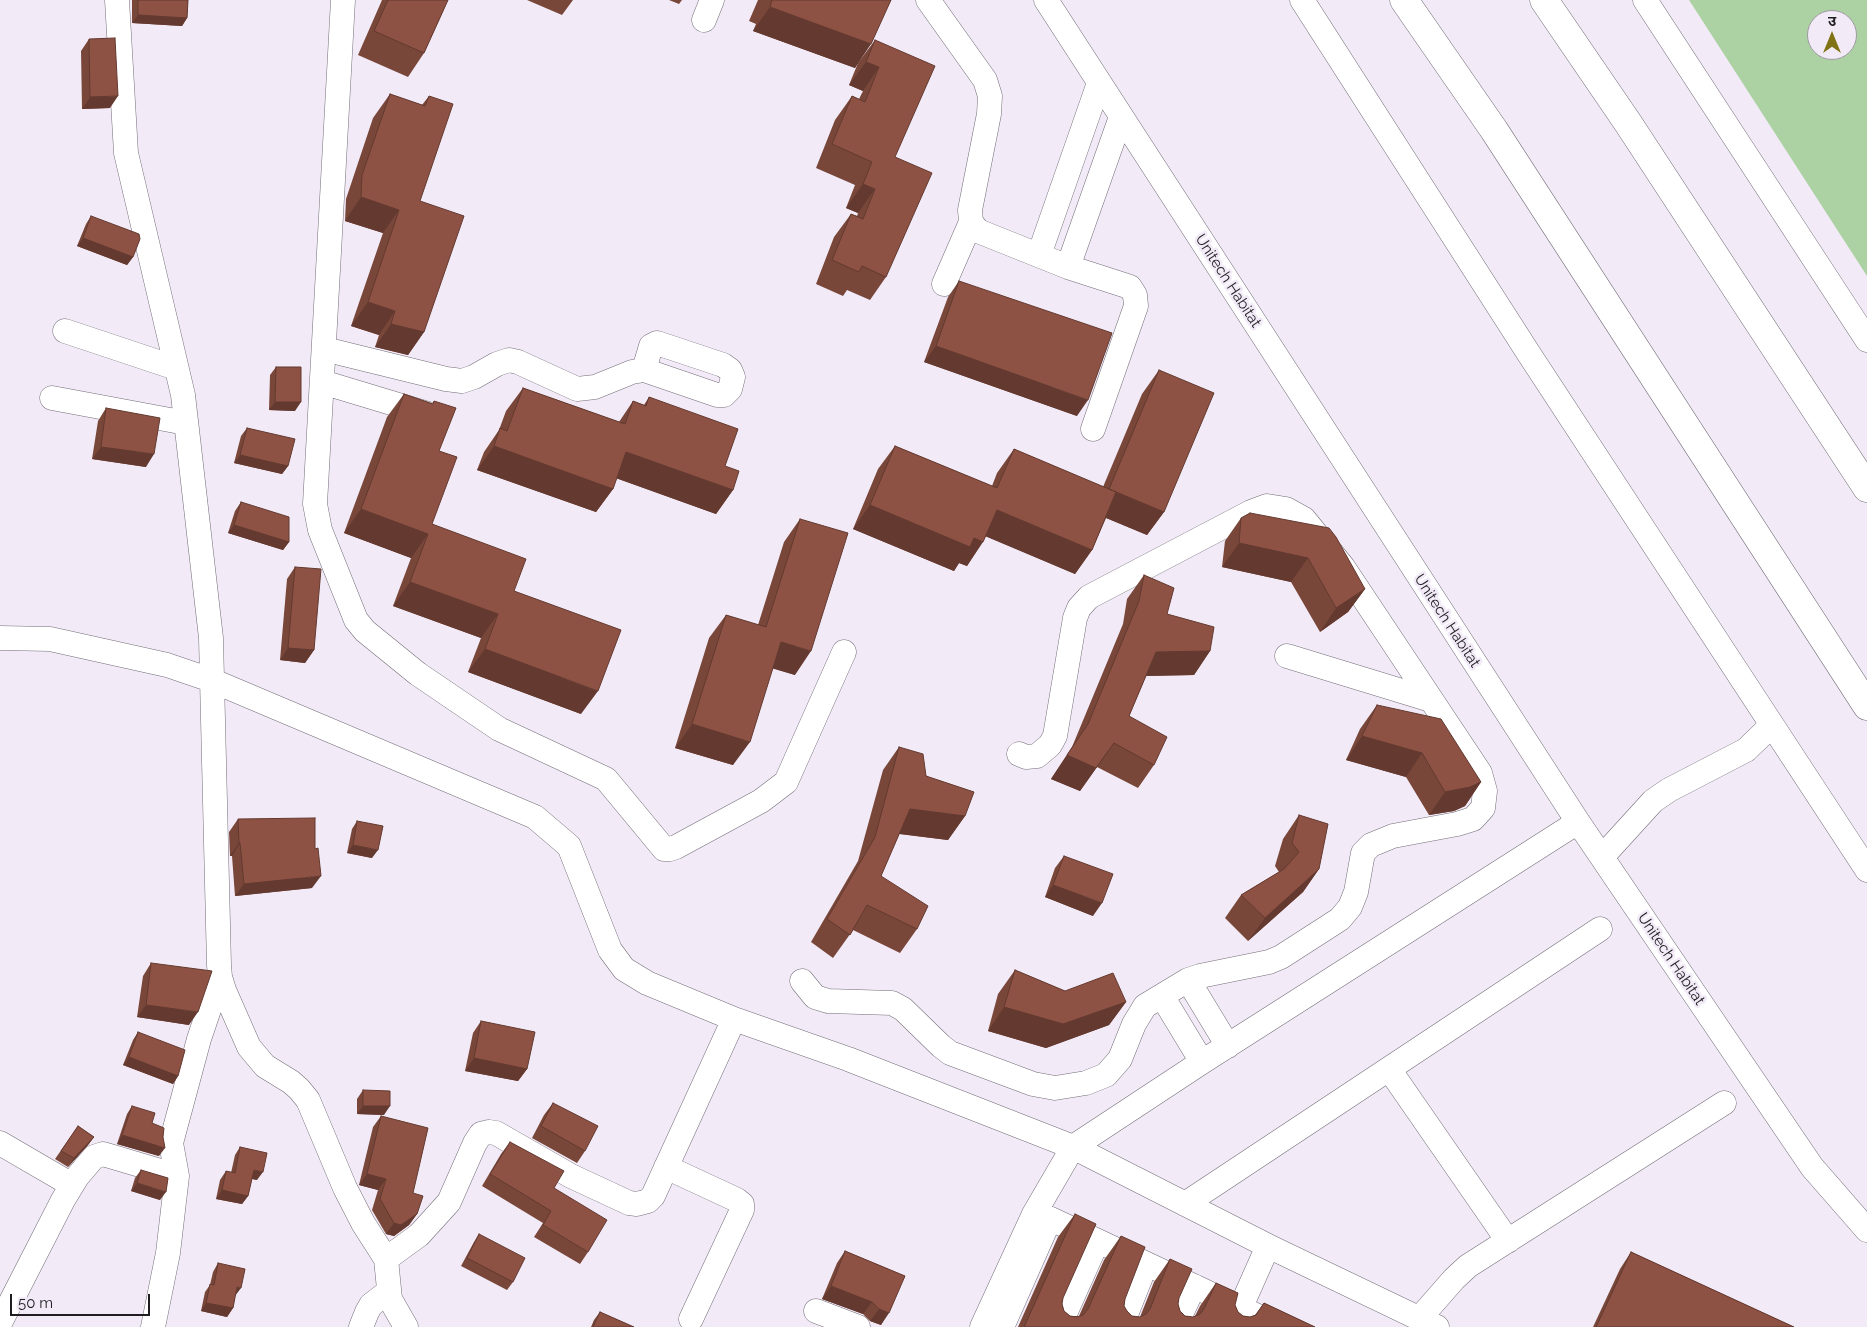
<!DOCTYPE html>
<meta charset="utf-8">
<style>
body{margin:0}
#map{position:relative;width:1867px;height:1327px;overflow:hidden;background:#f2ebf7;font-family:Raleway,"Noto Sans Devanagari",sans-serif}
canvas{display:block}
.north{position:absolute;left:1807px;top:10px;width:50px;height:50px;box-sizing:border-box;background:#f2ebf7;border:1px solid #9e99a1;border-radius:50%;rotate:0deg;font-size:14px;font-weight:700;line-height:20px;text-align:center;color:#1f1d21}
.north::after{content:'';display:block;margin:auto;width:18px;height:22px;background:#817315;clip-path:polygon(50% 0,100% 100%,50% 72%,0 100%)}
.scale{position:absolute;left:10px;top:1294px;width:140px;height:22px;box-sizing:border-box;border:2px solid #1f1d21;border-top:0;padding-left:6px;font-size:15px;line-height:18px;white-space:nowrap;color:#1f1d21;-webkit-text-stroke:4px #f2ebf7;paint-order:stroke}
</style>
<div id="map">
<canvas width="1867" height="1327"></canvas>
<div class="north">उ</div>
<div class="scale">50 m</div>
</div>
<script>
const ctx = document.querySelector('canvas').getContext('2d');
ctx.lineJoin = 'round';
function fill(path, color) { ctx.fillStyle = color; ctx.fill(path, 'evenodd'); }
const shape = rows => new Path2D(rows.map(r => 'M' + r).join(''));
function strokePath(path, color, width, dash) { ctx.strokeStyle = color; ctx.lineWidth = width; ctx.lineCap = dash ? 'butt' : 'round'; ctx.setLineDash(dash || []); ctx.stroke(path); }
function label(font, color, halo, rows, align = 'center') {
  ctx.font = font + ' Raleway,sans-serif'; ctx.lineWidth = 5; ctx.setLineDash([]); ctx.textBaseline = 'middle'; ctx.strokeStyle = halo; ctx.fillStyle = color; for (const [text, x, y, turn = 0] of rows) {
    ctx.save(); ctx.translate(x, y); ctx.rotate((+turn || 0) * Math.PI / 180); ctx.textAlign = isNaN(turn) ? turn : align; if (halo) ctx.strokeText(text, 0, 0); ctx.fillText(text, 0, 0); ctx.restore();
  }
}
fill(shape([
 [1689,0,1867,0,1867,276],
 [1817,20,1847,20,1847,50,1817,50]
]), '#acd1a3');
const minor = shape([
 [117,0,126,153,183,395,211,638,219,965,220,977,224,990,249,1047,265,1066,291,1082,299,1089,308,1100,345,1188,363,1223,386,1259,390,1299,406,1327],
 [343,0,315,504,320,530,356,620,365,631,418,674,499,729,606,779,664,849,670,849,676,847,761,801,786,782,844,652],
 [928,0,985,80,990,96,989,114,970,210,971,222,978,231,1068,267,1130,287,1135,295,1136,306,1093,429],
 [1046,0,1578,822,1812,1167,1867,1230],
 [1302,0,1529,354,1867,870],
 [1645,0,1867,340],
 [704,20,712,0],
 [1039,255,1099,83],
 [1068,267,1121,117],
 [944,284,971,222],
 [65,331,176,368],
 [324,349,446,379,462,381,474,377,497,364,509,360,518,362,577,389,595,387,632,372,644,370,717,395,724,395,730,389,733,377,730,370,723,365,657,343,651,346,644,370],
 [322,382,428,414],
 [52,398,186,423],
 [0,638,50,639,167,665,211,680,535,817,569,846,610,950,624,969,647,983,734,1019,848,1059,1073,1147,1268,1246,1437,1327],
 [1287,656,1431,700],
 [1602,857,1653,801,1669,790,1746,750,1772,725],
 [1188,980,1228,1046],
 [802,981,815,997,828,1001,892,1003,903,1009,941,1046,950,1053,1033,1084,1055,1088,1086,1083,1106,1075,1120,1059,1134,1024,1145,1006,1188,980,1200,976,1269,962,1281,957,1340,919,1350,907,1356,892,1363,853,1371,845,1393,836,1457,824,1473,819,1483,808,1485,791,1480,773,1343,567,1304,519,1286,509,1267,506,1251,512,1089,597,1079,608,1075,618,1055,736,1050,745,1037,756,1026,757,1019,754],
 [1162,996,1202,1062],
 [1389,1069,1508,1241],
 [0,1143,72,1185],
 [666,1167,737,1200,742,1204,742,1210,691,1319],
 [1185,1204,1600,929],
 [386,1259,419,1235,449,1202,475,1143,481,1134,489,1132,496,1133,571,1176,629,1203,637,1204,648,1201,653,1196,734,1019],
 [816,1311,858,1327],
 [1419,1319,1454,1279,1468,1266,1724,1103],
 [0,1323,63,1200,77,1177,94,1157,103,1154,177,1176],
 [153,1327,168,1253,177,1176,171,1143,199,1039,220,977],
 [361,1327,367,1312,371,1305,389,1291],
 [982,1327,1034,1214,1073,1147,1202,1062,1578,822],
 [1002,1327,1049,1221,1051,1219,1281,1327],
 [1059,1327,1097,1242],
 [1121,1327,1146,1264],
 [1175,1327,1194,1286],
 [1232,1327,1268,1246]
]);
const major = shape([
 [1404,0,1494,130,1867,706],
 [1544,0,1628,123,1867,488]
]);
strokePath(minor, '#736d78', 25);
strokePath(major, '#736d78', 29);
strokePath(minor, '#fff', 24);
strokePath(major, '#fff', 28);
fill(shape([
 [132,0,188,0,187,18,182,26,132,23],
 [382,0,448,0,424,53,408,77,358,55],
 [527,0,573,0,562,15],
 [669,0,682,0,679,4],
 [758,0,891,0,855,68,753,31,756,24,749,21],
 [89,39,110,108,82,109,81,51],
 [875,40,895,157,886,277,870,300,847,290,843,296,816,284,834,237,851,214,857,216,858,213,846,208,855,185,816,168,835,120,852,96,859,99,863,91,849,85,858,63],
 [390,94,422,105,429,96,420,201,424,332,408,355,375,347,379,335,351,326,383,233,345,221,346,199,373,118],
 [91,216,133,257,127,265,77,246,86,224],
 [959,281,1077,416,924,362,948,297],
 [276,367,295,411,269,410,270,375],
 [1159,370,1164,512,1147,535,1106,518,1092,550,1075,574,986,536,967,566,959,563,954,571,853,529,878,469,895,446,992,486,997,473,1014,449,1103,487,1142,394],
 [523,388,619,422,633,401,644,405,649,397,725,466,733,490,716,514,616,478,613,489,596,512,477,470,484,452,499,430,506,411],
 [404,394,433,404,434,401,439,451,432,524,514,591,581,714,468,672,481,638,393,606,411,558,344,533,387,417],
 [106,408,146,467,92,459,98,421],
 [247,428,288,466,282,474,234,463,241,436],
 [241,502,289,542,283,550,228,533,235,511],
 [1241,518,1365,589,1348,612,1320,632,1291,582,1222,567,1225,541],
 [800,519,795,675,773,668,733,765,675,748,709,638,726,615,758,625,784,542],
 [295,567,314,650,305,663,280,660,287,579],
 [1144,575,1167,614,1210,651,1194,675,1146,676,1129,716,1154,765,1138,788,1097,767,1080,791,1051,779,1072,747,1123,624,1127,599],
 [1377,705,1481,782,1465,806,1454,811,1429,815,1406,777,1346,760,1360,729],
 [899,747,965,816,948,840,899,834,881,876,917,929,900,953,853,930,833,958,811,942,858,861,883,770],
 [1299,815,1319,869,1303,892,1248,941,1225,918,1241,895,1279,872,1275,866,1283,839],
 [238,819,312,888,235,896,232,856,230,856,229,832],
 [357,821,372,858,347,853,352,829],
 [1064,856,1093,916,1045,897,1055,868],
 [151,963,189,1025,137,1017,143,976],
 [1015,970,1065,991,1126,1002,1109,1025,1046,1048,988,1031,998,994],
 [481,1021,527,1069,518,1081,465,1071,473,1033],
 [138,1032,178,1076,173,1084,123,1065,133,1040],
 [363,1090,384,1115,357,1114,357,1099],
 [553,1103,585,1151,577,1163,532,1138,544,1115],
 [132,1106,152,1123,159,1156,117,1144,127,1114],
 [381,1116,413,1193,417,1214,409,1225,394,1236,386,1234,372,1210,378,1190,359,1185,373,1127],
 [78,1126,94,1137,88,1145,68,1167,55,1159],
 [510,1142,554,1188,588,1252,580,1264,534,1237,543,1223,482,1186,501,1154],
 [240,1147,257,1180,252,1179,248,1196,242,1204,216,1199,220,1180,226,1171,231,1173,235,1155],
 [141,1170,160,1200,131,1191,135,1178],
 [1075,1214,1062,1304,1064,1311,1070,1316,1079,1316,1104,1260,1121,1236,1125,1299,1124,1306,1127,1311,1132,1316,1140,1317,1154,1282,1170,1259,1179,1298,1178,1304,1180,1311,1185,1316,1193,1317,1195,1316,1200,1306,1216,1283,1235,1305,1238,1312,1243,1316,1250,1317,1255,1315,1264,1303,1315,1327,1018,1327,1058,1237],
 [479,1234,513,1282,507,1290,461,1266,474,1242],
 [845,1251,905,1276,881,1325,870,1321,863,1314,822,1299,837,1263],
 [1631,1252,1794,1327,1593,1327,1620,1269],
 [218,1263,235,1296,233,1308,227,1317,201,1311,205,1292,210,1285,213,1272],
 [600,1312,634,1327,591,1327,594,1320]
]), '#79473a');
fill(shape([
 [770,7,871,44,855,68,753,31],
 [138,15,187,18,182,26,132,23],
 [866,62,879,67,863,91,849,85],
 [118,96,110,108,82,109,90,97],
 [863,184,875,189,858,213,846,208],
 [361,197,399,210,383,233,345,221],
 [83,238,133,257,127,265,77,246],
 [368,302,395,311,379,335,351,326],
 [391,324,424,332,408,355,375,347],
 [936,346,1088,400,1077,416,924,362],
 [275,402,301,402,295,411,269,410],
 [494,446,613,489,596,512,477,470],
 [101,447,154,454,146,467,92,459],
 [626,452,733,490,716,514,610,476],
 [240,455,288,466,282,474,234,463],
 [1109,489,1164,512,1147,535,1092,512],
 [870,505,974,538,983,542,967,566,959,563,954,571,853,529],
 [361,509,428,534,411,558,344,533],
 [997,510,1092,550,1075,574,980,534],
 [234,525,289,542,283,550,228,533],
 [1239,543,1308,558,1291,582,1222,567],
 [410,582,498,614,481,638,393,606],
 [1365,589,1348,612,1320,632,1336,608],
 [781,642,811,651,795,675,764,666],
 [288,648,314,650,305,663,280,660],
 [485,649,598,691,581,714,468,672],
 [1210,651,1194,675,1140,676,1156,652],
 [692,724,750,742,733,765,675,748],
 [1362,736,1422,753,1406,777,1346,760],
 [1114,743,1080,791,1051,779,1067,755],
 [1481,782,1465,806,1454,811,1429,815,1445,792],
 [910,809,965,816,948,840,893,833],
 [239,843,240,843,232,856,230,856],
 [353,845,378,850,372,858,347,853],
 [1319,869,1303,892,1248,941,1265,918],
 [321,876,312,888,235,896,244,884],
 [1053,885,1102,903,1093,916,1045,897],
 [1126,1002,1109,1025,1046,1048,988,1031,1004,1007],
 [146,1005,198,1012,189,1025,137,1017],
 [129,1057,178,1076,173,1084,123,1065],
 [474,1058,527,1069,518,1081,465,1071],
 [363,1106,390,1106,384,1115,357,1114],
 [122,1135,165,1148,159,1156,117,1144],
 [94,1137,88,1145,68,1167,74,1158],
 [254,1170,263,1172,257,1180,248,1178],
 [367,1174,386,1179,378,1190,359,1185],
 [137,1183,166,1192,160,1200,131,1191],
 [222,1190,248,1196,242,1204,216,1199],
 [417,1214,409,1225,394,1236,386,1234,394,1223],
 [831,1286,872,1302,863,1314,822,1299],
 [237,1287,241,1288,235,1296],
 [206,1303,233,1308,227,1317,201,1311],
 [879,1309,889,1313,881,1325,870,1321]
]), '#633930');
const building = shape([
 [138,0,188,0,187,18,138,15,138,0],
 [388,0,448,0,424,53,374,31,388,0],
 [772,0,891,0,871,44,770,7,772,0],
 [115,38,118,96,90,97,89,39,115,38],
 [875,40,935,66,895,157,932,173,886,277,862,266,859,272,832,260,851,214,863,219,875,189,863,184,872,162,832,144,852,96,865,102,879,67,866,62,875,40],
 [390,94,425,106,429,96,453,104,420,201,464,216,424,332,391,324,395,311,368,302,399,210,361,197,362,175,390,94],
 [91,216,139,234,140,239,133,257,83,238,91,216],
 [959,281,1112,333,1088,400,936,346,959,281],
 [276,367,301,367,301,402,275,402,276,367],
 [1159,370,1214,393,1164,512,1109,489,1159,370],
 [523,388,625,424,633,401,646,406,649,397,738,429,725,466,739,471,733,490,626,452,613,489,494,446,500,428,507,431,523,388],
 [404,394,433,404,434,401,456,408,439,451,457,457,432,524,526,559,514,591,621,630,598,691,485,649,498,614,410,582,428,534,361,509,404,394],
 [106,408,160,418,154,454,101,447,106,408],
 [247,428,295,439,288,466,240,455,247,428],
 [895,446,997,488,1014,449,1116,492,1092,550,997,510,983,542,974,538,970,547,870,505,895,446],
 [241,502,289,517,289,542,234,525,241,502],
 [1250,513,1329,528,1336,537,1365,589,1336,608,1308,558,1239,543,1241,518,1250,513],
 [800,519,848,533,811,651,781,642,750,742,692,724,726,615,766,627,800,519],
 [295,567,321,569,314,650,288,648,295,567],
 [1144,575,1174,588,1167,614,1214,627,1210,651,1156,652,1129,716,1167,737,1154,765,1114,743,1096,768,1067,755,1088,724,1139,601,1144,575],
 [1377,705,1441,719,1481,782,1470,787,1445,792,1422,753,1362,736,1377,705],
 [899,747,923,754,926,776,974,792,965,816,910,809,881,876,928,906,917,929,867,905,850,935,827,919,875,837,899,747],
 [1299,815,1328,824,1319,869,1265,918,1241,895,1284,869,1299,852,1292,843,1299,815],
 [315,818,315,849,318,848,321,876,244,884,240,843,239,843,238,819,315,818],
 [357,821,383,826,378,850,353,845,357,821],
 [1064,856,1113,874,1102,903,1053,885,1064,856],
 [151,963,212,971,198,1012,146,1005,151,963],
 [1015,970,1065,991,1113,973,1126,1002,1063,1024,1004,1007,1015,970],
 [481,1021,535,1032,527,1069,474,1058,481,1021],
 [138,1032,185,1050,178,1076,129,1057,138,1032],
 [363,1090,390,1091,390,1106,363,1106,363,1090],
 [553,1103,598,1126,585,1151,541,1126,553,1103],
 [132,1106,155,1113,152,1123,164,1128,163,1137,165,1148,122,1135,132,1106],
 [381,1116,428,1128,413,1193,423,1196,417,1214,401,1225,394,1223,380,1199,386,1179,367,1174,381,1116],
 [78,1126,94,1137,74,1158,61,1151,78,1126],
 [510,1142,564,1171,554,1188,607,1220,588,1252,543,1225,551,1211,490,1174,510,1142],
 [240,1147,267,1153,263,1172,254,1170,248,1196,222,1190,226,1171,235,1173,240,1147],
 [141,1170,168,1178,166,1192,137,1183,141,1170],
 [1075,1214,1096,1224,1063,1298,1062,1304,1064,1311,1070,1316,1077,1317,1083,1315,1088,1309,1121,1236,1145,1247,1125,1299,1124,1306,1127,1311,1132,1316,1140,1317,1146,1314,1150,1309,1170,1259,1192,1269,1179,1298,1178,1304,1180,1311,1185,1316,1193,1317,1200,1314,1204,1309,1216,1283,1238,1293,1235,1305,1238,1312,1243,1316,1250,1317,1256,1315,1264,1303,1315,1327,1024,1327,1075,1214],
 [479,1234,525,1258,513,1282,467,1258,479,1234],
 [845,1251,905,1276,889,1313,879,1309,872,1302,831,1286,845,1251],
 [1631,1252,1794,1327,1596,1327,1631,1252],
 [218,1263,245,1269,241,1288,237,1287,233,1308,206,1303,210,1284,214,1285,218,1263],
 [600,1312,634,1327,593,1327,600,1312]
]);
fill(building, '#8d5244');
strokePath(building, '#633930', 1);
label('15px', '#1f1d21', '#f2ebf7', [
 ["Unitech Habitat",1228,281,57],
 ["Unitech Habitat",1447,621,57],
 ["Unitech Habitat",1671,959,56]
]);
</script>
